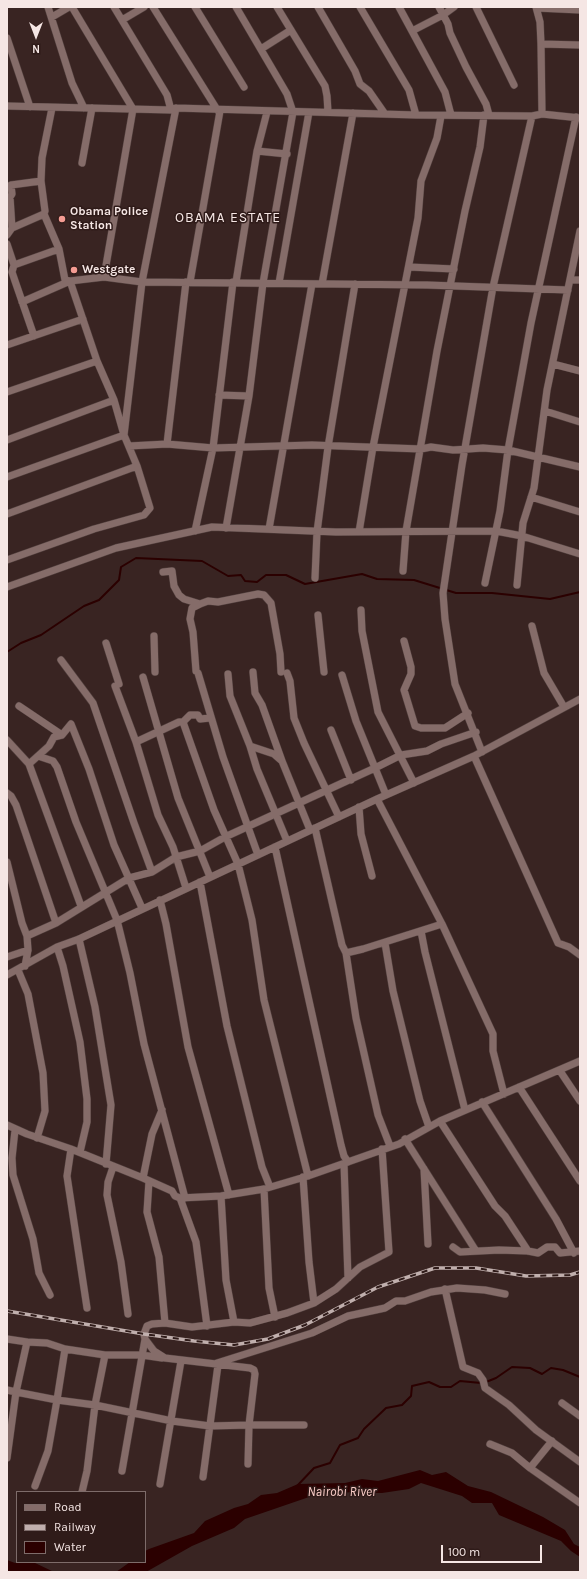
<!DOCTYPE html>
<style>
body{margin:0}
#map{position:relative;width:587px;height:1579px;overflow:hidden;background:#392422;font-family:Karla,sans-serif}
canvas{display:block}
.frame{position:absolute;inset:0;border:8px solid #f5e6e4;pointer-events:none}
.legend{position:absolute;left:16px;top:1491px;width:130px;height:72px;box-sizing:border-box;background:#2f1b19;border:1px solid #7e6c6a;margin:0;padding:5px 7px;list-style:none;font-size:12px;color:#f5e6e4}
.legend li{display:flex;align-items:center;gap:8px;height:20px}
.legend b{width:20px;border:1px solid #7e6c6a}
.north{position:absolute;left:16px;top:16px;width:40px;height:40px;-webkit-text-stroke:3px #2f1b19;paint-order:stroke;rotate:180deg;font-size:11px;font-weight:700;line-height:16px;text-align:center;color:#f5e6e4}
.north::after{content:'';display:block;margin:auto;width:14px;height:18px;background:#f5e6e4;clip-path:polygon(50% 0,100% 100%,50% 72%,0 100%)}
.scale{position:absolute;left:441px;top:1545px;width:101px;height:18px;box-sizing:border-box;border:2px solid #f5e6e4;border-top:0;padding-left:5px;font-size:12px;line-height:14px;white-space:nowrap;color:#f5e6e4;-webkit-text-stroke:3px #2f1b19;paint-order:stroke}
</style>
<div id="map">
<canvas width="587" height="1579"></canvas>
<div class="frame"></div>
<ul class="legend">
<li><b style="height:5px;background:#856c69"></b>Road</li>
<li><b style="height:5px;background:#c0afad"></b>Railway</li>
<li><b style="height:11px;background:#2b0000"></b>Water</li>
</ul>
<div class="north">N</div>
<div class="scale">100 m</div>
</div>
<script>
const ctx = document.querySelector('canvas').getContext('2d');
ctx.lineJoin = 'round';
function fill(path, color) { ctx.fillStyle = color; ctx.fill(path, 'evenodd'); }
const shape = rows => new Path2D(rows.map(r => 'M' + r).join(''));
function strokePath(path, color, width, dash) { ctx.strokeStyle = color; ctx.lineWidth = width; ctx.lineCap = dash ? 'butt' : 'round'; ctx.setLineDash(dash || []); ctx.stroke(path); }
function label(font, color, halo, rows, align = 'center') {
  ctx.font = font + ' Karla,sans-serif'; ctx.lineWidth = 3; ctx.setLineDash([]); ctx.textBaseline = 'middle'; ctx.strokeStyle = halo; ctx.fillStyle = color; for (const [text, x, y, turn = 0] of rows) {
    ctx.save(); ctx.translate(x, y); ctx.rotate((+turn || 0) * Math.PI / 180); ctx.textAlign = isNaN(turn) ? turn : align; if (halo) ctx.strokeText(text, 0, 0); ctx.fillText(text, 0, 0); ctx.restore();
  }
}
fill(shape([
 [420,1470,432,1475,446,1472,468,1486,491,1492,543,1517,565,1530,574,1544,580,1547,580,1557,571,1551,561,1541,499,1515,492,1503,472,1503,462,1496,421,1483,409,1489,382,1493,330,1492,312,1496,245,1519,234,1528,192,1546,146,1572,116,1572,130,1562,145,1562,145,1551,149,1549,194,1533,205,1521,234,1508,248,1504,261,1495,277,1493,298,1484,345,1483,362,1479,378,1481],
 [7,1560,15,1563,33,1562,54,1572,7,1572]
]), '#2b0000');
strokePath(shape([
 [7,652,21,643,41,635,84,606,99,600,119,580,121,567,136,558,202,561,228,576,241,575,245,581,257,582,266,575,286,575,305,584,362,574,377,579,414,580,456,593,492,593,550,599,580,592],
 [486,1382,496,1378,512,1367,530,1368,542,1374,551,1368,563,1370,580,1377],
 [297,1486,314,1468,330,1463,340,1445,358,1438,364,1429,386,1408,402,1405,411,1396,412,1386,429,1382,440,1387,451,1387,460,1381,481,1383]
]), '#2b0000', 2);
const street = shape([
 [48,7,72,83,84,108],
 [72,7,133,109,104,277],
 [114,7,167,95,171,110],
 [153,7,218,111],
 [195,7,244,87],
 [277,7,325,86,327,96,328,112],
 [318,7,355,71,360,84,369,91,385,114],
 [360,7,409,90,416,115],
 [399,7,445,92,451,115],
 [439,7,448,24,450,33,466,67,486,104,489,115],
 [476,7,514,85],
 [536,7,540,22,541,44,542,114],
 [537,8,580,10],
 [52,17,69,7],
 [122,20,144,7],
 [412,31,443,15,454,7],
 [7,38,30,107],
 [541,44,580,45],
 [261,49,291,30],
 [7,106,171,110,176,108,416,115,532,116,542,114,580,118],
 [257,151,287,154],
 [82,163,92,108],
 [12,228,10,197,12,194,11,185,41,181],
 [7,235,12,228,44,214],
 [7,244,14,265],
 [409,267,454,269],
 [570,280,580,280],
 [190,282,220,111],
 [236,282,257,151,267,112],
 [279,283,309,112],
 [322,284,353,113],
 [22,302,70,281,104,277,142,282,427,285,568,290],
 [34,336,15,281,12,272,14,265,59,249],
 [7,345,83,319],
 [553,364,580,371],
 [7,392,97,361],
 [219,395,249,396],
 [545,411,580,422],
 [7,440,114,400],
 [167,444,186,282],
 [129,446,167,444,213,448,312,445,421,449,431,447,453,450,483,448,508,450,580,467],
 [7,477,124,435,142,282,176,108],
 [531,497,580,512],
 [7,514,137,466],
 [226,528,249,396,263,283,293,112,287,94,236,7],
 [269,529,312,284],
 [195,531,213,448,233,282],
 [359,532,373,447,418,218,421,181,437,138,441,116],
 [7,560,94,529,144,515,150,508,137,466,124,435,114,400,97,361,70,281,65,280,59,249,44,214,45,211,41,181,42,158,52,108],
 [403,571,406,531,437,351,465,211,480,147,484,115],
 [163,572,172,571,174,586,179,595,184,599,200,604,208,601,218,602,258,594,264,595,271,603,280,654,281,672],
 [315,578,317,532,328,447,355,284],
 [485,583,500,511,508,450,531,323,576,117],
 [517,585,523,523,534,488,547,390,580,231],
 [7,587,116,548,212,527,336,532,496,531,522,536,580,554],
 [361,610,362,631,378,712,414,783],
 [318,615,324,672],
 [532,626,544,673,564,707],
 [154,636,155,672],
 [404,641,411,667,411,674,404,690,415,726,421,728,445,728,468,713],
 [106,643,119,684],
 [196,671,193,632,190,619,192,608,200,604],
 [253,672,255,693,262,705,282,761],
 [198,673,223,757,258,855],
 [287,673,290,681,294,718,304,743,339,817],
 [228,674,230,696,250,746,274,754,282,761,310,830],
 [342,675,356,721,386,795],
 [143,677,178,798,210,877],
 [115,686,136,742,158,815,173,847,186,888],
 [19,706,62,735],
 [183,722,214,810,238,864,252,920,264,1000,308,1176],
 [331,730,351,780],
 [7,740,29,764,49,746,54,737,62,735,71,724,89,769,114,845,142,908],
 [136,742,179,722,183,722,190,715,198,715,200,719,210,718],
 [250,746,257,769,287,841],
 [482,752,455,684,445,619,443,593,462,465,493,287,532,116],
 [38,756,53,761,57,767,76,822,117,920,130,973,144,1044,185,1198],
 [474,756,558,943,569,947,580,955],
 [29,764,81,906],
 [7,793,11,796,16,805,56,923],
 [377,799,442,924],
 [359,807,361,834,372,876],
 [315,828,342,945,346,953,356,1018,378,1115,390,1146],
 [275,847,341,1145,344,1156,348,1162],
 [7,862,22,923,27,936,56,923,129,878,152,872,134,823,93,703,61,660],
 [152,872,176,857,200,851,225,837,375,768,401,755,427,751,441,744,476,732],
 [200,882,227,1026,262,1167,270,1187],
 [160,900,166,924,188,1047,229,1195],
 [421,931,425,952,465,1110],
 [79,939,95,1007,111,1105,106,1164],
 [385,943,393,991,420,1101,429,1127],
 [57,947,63,966,80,1042,87,1099,87,1122,80,1152],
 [346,953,363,949,442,924,493,1034,493,1051,504,1094],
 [7,957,28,950],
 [25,966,28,950,27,936],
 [18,970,28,994,43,1073,45,1111,37,1138],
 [7,975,57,947,79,939,377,799,474,756,580,699],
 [560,1071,580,1101],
 [519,1087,580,1181],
 [482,1102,556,1219,574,1253],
 [440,1121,495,1206,505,1216,528,1251],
 [7,1125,27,1134,71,1149,143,1178,172,1191,175,1196,180,1198,221,1196,264,1189,308,1176,399,1144,440,1121,580,1061],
 [15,1130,12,1158,13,1175,33,1239,39,1273,50,1295],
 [405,1139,476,1251],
 [71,1149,67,1176,87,1308],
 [344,1164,348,1278],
 [113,1167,108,1182,107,1195,121,1262,128,1314],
 [424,1169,428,1244],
 [303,1177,309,1262,314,1303],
 [143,1178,152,1134,162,1110],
 [149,1181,147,1212,159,1257,165,1323],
 [264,1189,269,1288,275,1317],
 [221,1196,226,1280,234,1322],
 [180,1198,196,1242,207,1326],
 [453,1247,460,1252,499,1250,528,1251,538,1253,547,1247,555,1247,560,1253,580,1251],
 [445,1289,463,1367,478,1373,483,1380,485,1388,509,1405,536,1430,580,1462],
 [7,1339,27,1342],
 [162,1358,142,1355,105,1355,65,1349,57,1400,95,1405,172,1421,210,1426,249,1425,248,1464],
 [217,1363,312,1333,348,1316,385,1308,396,1301,405,1301,431,1292,457,1288,485,1290,505,1294],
 [7,1390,16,1392,7,1458],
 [562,1403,580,1416],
 [304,1425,249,1425,255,1374,254,1370,250,1368,165,1358,154,1351,145,1339,144,1334,147,1326,152,1324,165,1323,192,1327,234,1322,250,1323,287,1313,314,1303,336,1289,360,1267,389,1252,382,1149],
 [490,1444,512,1453,530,1468,580,1503],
 [530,1468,552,1441],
 [122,1471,145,1339],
 [203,1477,218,1365],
 [160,1484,181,1361],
 [35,1486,48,1451,57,1400,16,1392,27,1342,47,1343,65,1349],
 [82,1492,87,1471,95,1405,105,1355]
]);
strokePath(street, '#53413f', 8);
strokePath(street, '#856c69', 7);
const rail = shape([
 [7,1311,144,1334,194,1341,234,1345,268,1339,305,1325,378,1287,435,1268,476,1268,526,1276,570,1275,580,1272]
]);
strokePath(rail, '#c0afad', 3.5);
strokePath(rail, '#2f1b19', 2, [6]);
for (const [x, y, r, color] of [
 [62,219,4,"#f59c93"],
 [74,270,4,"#f59c93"]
]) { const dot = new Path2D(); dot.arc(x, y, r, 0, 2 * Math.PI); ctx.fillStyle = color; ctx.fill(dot); strokePath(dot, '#2f1b19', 1.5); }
label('bold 12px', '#f5e6e4', '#2f1b19', [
 ["Obama Police",70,212],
 ["Station",70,226],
 ["Westgate",82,270]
], 'left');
label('italic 13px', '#faccc7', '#2f1b19', [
 ["Nairobi River",342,1492]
]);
ctx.letterSpacing = '1px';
label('14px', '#f5e6e4', '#2f1b19', [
 ["OBAMA ESTATE",228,218]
]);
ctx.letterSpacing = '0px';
</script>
